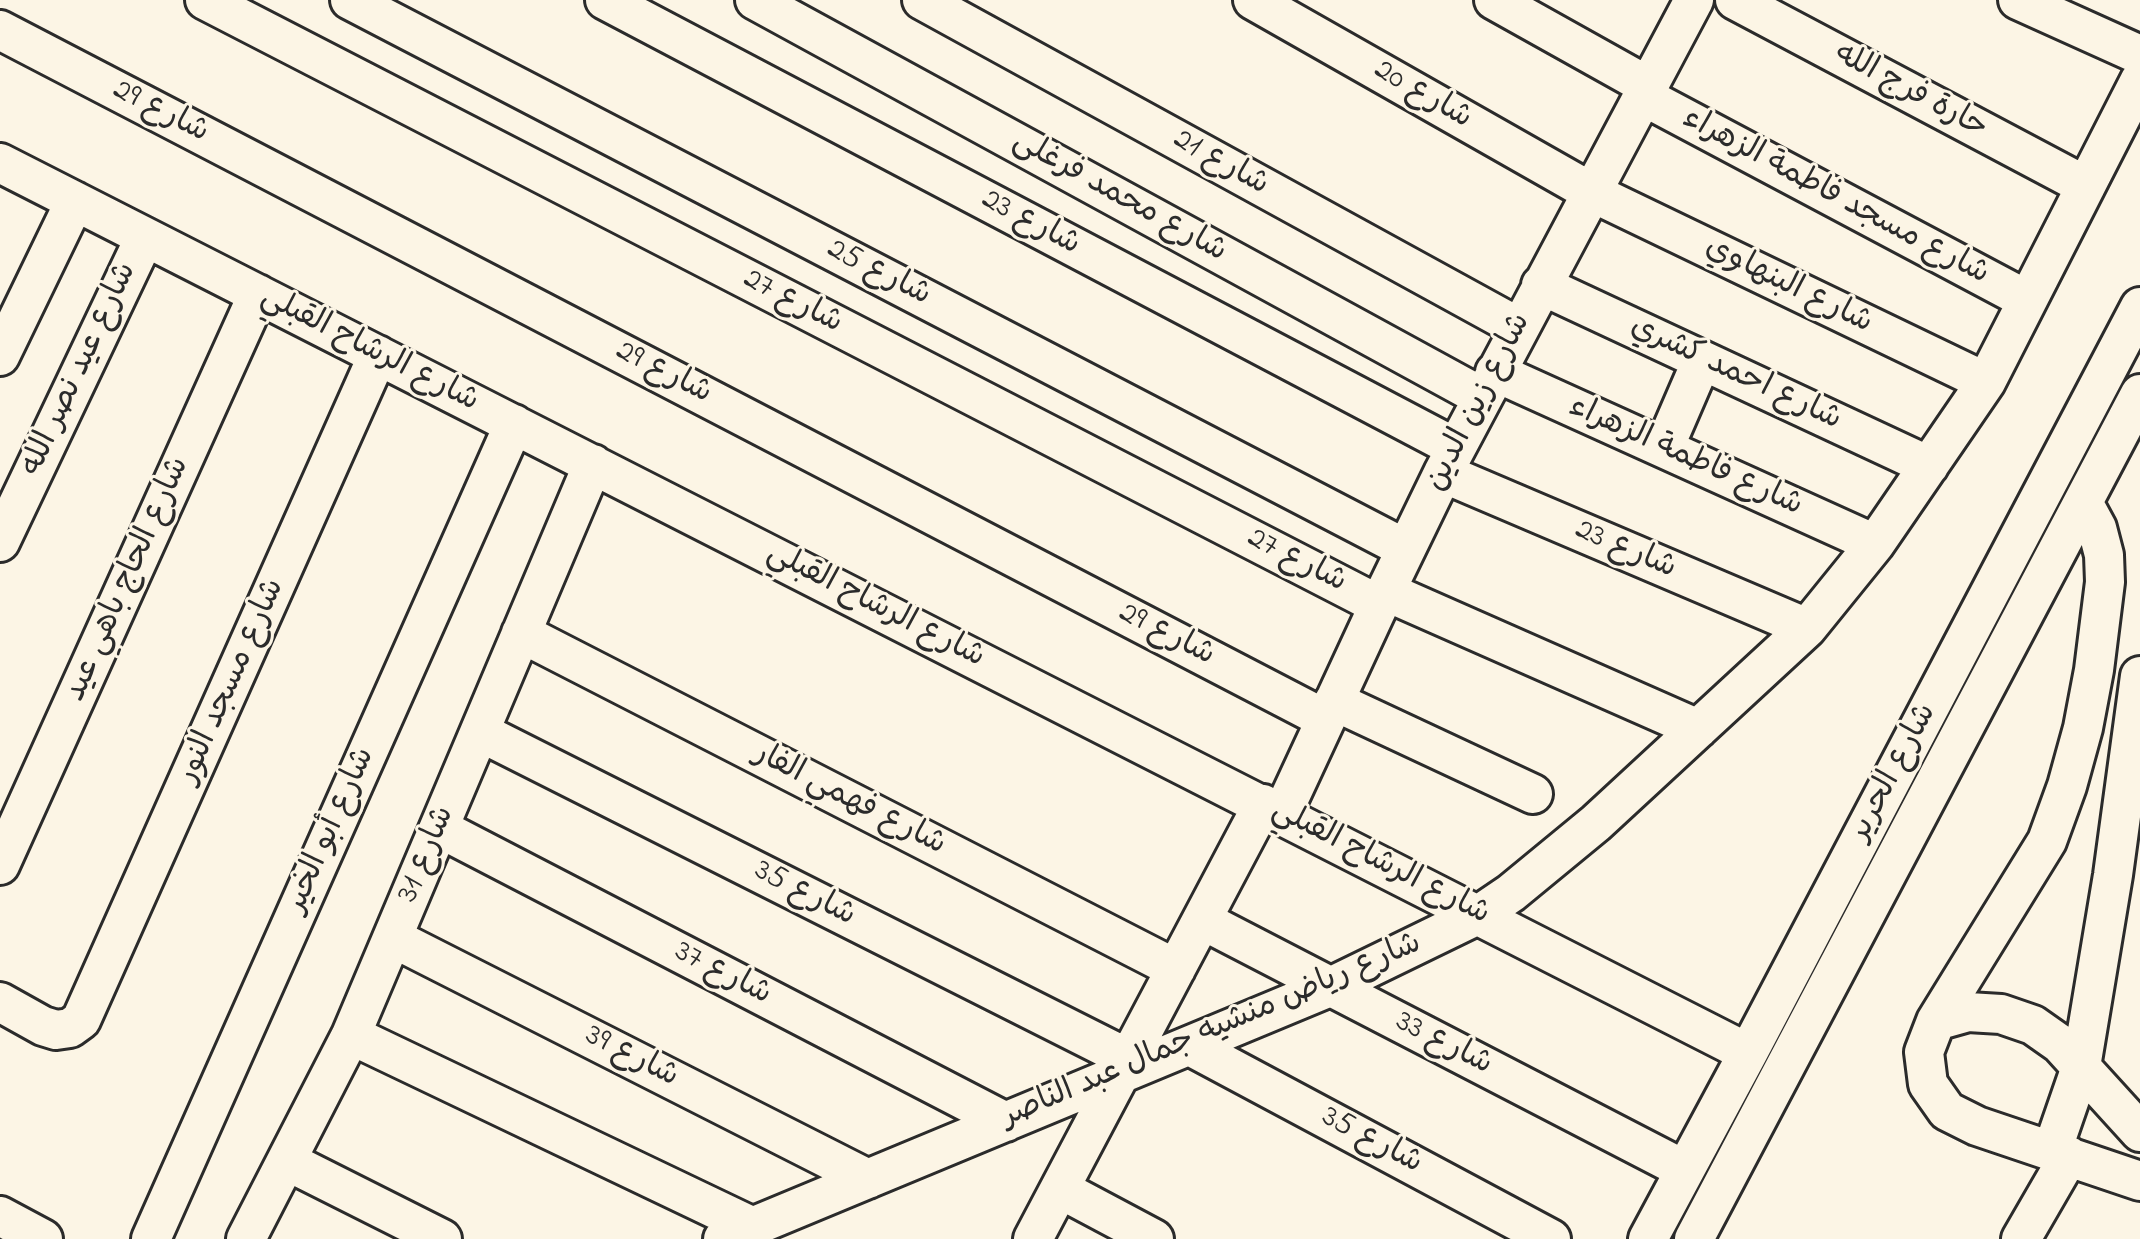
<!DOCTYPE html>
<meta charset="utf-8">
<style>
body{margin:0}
canvas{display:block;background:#fcf5e5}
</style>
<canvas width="2140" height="1239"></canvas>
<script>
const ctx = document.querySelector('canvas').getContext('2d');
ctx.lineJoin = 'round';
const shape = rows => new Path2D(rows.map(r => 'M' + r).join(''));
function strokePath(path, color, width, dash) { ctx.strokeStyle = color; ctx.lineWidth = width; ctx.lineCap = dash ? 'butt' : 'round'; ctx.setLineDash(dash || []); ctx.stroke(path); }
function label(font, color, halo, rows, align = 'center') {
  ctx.font = font + ' "Indie Flower","Playpen Sans Arabic",sans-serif'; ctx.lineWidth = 6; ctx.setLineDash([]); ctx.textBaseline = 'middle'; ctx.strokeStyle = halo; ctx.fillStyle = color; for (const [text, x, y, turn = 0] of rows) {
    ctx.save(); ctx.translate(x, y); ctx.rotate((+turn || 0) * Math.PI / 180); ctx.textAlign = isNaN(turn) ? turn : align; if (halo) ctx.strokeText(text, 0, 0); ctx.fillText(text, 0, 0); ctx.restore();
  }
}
const minor = shape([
 [205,0,1379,605],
 [350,0,1406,549],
 [605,0,1456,448],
 [755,0,1482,397],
 [922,0,1518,327],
 [1253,0,1591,192,1986,382],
 [1494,0,1648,86],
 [1735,0,2086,186],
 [2018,0,2140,55],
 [0,30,1325,719],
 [1643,96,2027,300],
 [0,163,1748,1053],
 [1541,285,1929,466],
 [0,356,75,201],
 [1495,372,1875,544],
 [1664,448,1702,360],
 [1443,473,1807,628],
 [2084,504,2097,528,2104,555,2105,582,2094,670,2083,728,2067,786,2047,841,1936,1021,1924,1052,1928,1084,1947,1111,1977,1126,2140,1181],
 [0,542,145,237],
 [1385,591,1698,729],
 [521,633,1176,969],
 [1334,701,1533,794],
 [480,732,1129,1059],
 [1282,814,1379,605,1443,473,1694,0],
 [439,828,1006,1122],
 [0,865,258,294],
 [1202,920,1685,1170],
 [393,938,868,1179],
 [0,1002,43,1026,56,1030,70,1028,81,1020,378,355],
 [1936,1021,1968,1012,2001,1014,2033,1025,2060,1044,2140,1132],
 [351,1035,753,1227],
 [1190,1046,1551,1239],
 [2052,1151,2081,1067,2113,875,2140,676],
 [287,1161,442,1239],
 [1060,1189,1154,1239],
 [0,1216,43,1239],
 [151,1239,514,424],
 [246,1239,351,1035,593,464],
 [723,1239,1330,987,1480,914,1511,893,1596,823,1807,628,1875,544,1986,382,2140,80],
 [1033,1239,1263,804],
 [1648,1239,1748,1053,2140,307],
 [1694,1239,2140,394],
 [2021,1239,2069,1156]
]);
strokePath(minor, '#2b2b2b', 44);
strokePath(minor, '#fcf5e5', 38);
label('32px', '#2b2b2b', '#fcf5e5', [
 ["حارة فرج الله",1910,93,28],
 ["شارع 20",1422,96,30],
 ["شارع 29",160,113,27],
 ["شارع 21",1220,164,29],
 ["شارع محمد فرغلى",1119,198,29],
 ["شارع مسجد فاطمة الزهراء",1835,198,28],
 ["شارع 23",1030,224,28],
 ["شارع 25",878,274,27],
 ["شارع البنهاوي",1788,287,26],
 ["شارع 27",792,303,27],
 ["شارع الرشاح القبلي",369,351,27],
 ["شارع عيد نصر الله",81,370,-65],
 ["شارع 29",663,374,27],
 ["شارع احمد كشري",1735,375,25],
 ["شارع زين الدين",1480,403,-63],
 ["شارع فاطمة الزهراء",1685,458,24],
 ["شارع 23",1625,551,23],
 ["شارع 27",1296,562,27],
 ["شارع الحاج باهي عيد",129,580,-66],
 ["شارع الرشاح القبلي",875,607,27],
 ["شارع 29",1166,636,27],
 ["شارع مسجد النور",233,682,-66],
 ["شارع الحرير",1895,773,-62],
 ["شارع فهمي الفار",849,801,27],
 ["شارع أبو الخير",332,831,-66],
 ["شارع 31",428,855,-67],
 ["شارع الرشاح القبلي",1380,864,27],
 ["شارع 35",804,895,27],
 ["شارع 37",722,975,27],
 ["شارع رياض منشيه جمال عبد الناصر",1212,1032,-23],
 ["شارع 33",1443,1045,27],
 ["شارع 39",631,1058,27],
 ["شارع 35",1371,1142,28]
]);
</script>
